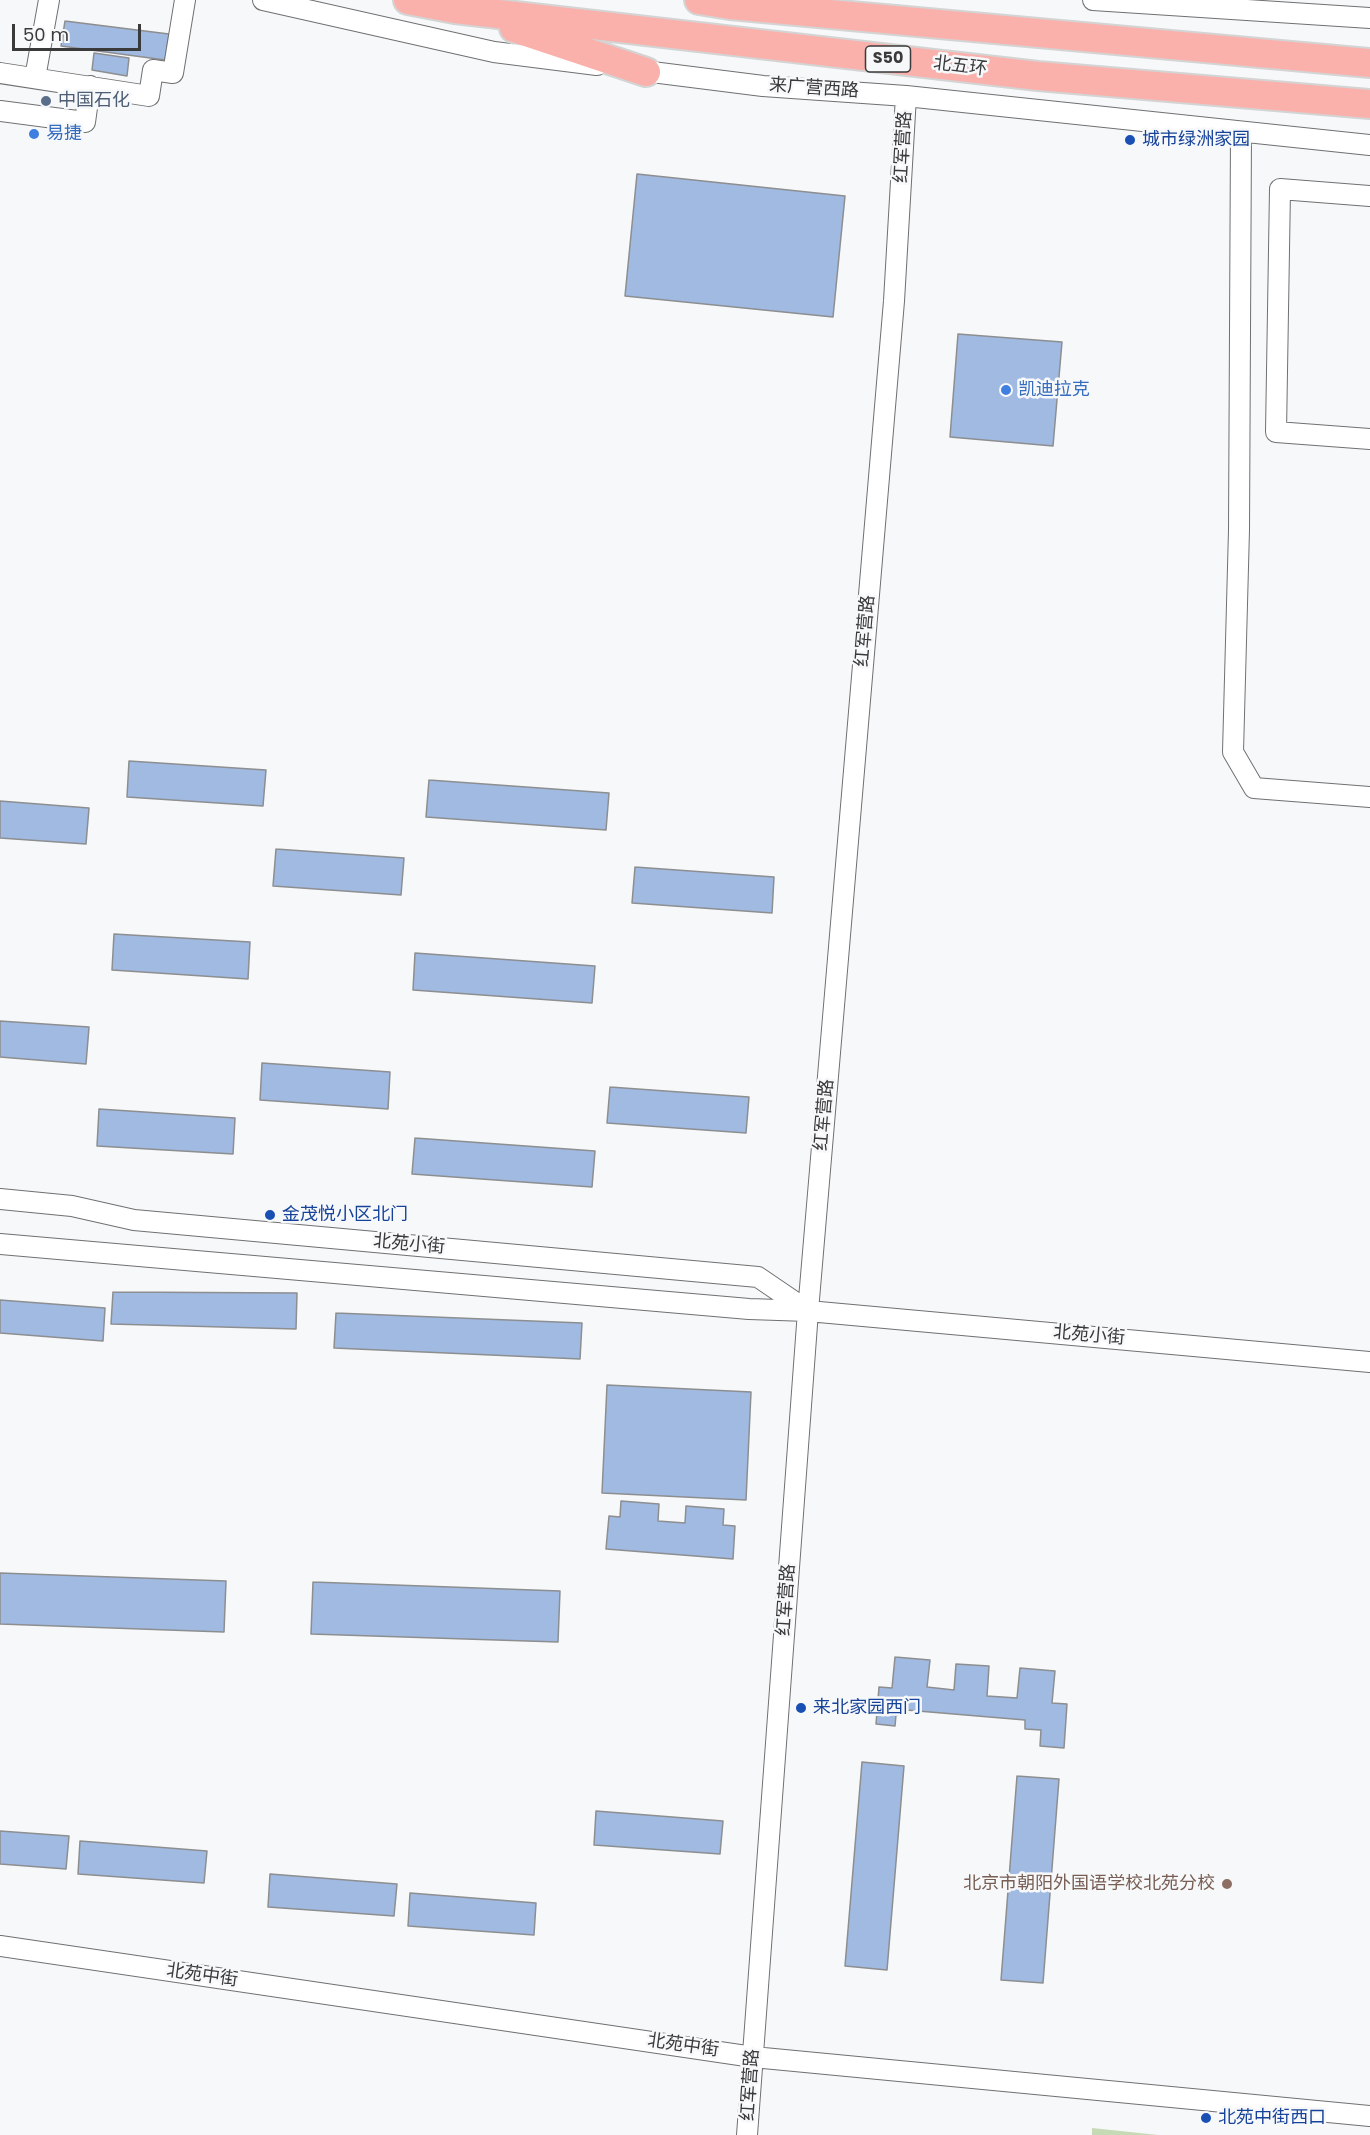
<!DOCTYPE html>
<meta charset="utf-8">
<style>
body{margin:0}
#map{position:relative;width:1370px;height:2135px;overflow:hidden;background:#f7f8fa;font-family:Poppins,sans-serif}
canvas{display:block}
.scale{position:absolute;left:12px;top:24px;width:129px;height:27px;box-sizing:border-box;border:3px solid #3a3a3b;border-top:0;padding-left:8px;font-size:18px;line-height:21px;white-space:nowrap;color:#3a3a3b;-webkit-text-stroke:4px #f7f8fa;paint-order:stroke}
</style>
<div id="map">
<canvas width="1370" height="2135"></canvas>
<div class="scale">50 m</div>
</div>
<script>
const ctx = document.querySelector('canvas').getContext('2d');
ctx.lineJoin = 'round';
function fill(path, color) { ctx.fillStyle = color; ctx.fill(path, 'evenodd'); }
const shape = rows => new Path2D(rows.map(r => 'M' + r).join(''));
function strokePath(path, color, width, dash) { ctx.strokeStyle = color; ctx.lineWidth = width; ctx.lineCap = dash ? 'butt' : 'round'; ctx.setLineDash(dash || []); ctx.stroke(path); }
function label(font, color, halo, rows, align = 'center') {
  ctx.font = font + ' Poppins,"Noto Sans SC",sans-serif'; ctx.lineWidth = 5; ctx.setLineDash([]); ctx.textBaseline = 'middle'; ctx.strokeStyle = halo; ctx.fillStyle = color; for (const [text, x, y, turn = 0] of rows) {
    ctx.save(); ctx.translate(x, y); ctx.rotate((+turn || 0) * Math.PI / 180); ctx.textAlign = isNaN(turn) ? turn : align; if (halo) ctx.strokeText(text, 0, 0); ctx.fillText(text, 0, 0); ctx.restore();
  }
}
fill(shape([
 [1092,2128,1158,2135,1092,2135]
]), '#c5dab5');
const building = shape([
 [65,21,169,34,165,60,61,46,65,21],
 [94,53,129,58,127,76,92,70,94,53],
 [637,174,845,196,833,317,625,296,637,174],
 [958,334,1062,342,1053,446,950,437,958,334],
 [129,761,266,770,263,806,127,797,129,761],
 [429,780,609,793,606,830,426,817,429,780],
 [0,801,89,808,86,844,0,838,0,801],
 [276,849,404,858,401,895,273,886,276,849],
 [635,867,774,877,772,913,632,903,635,867],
 [114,934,250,942,248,979,112,970,114,934],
 [415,953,595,966,592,1003,413,990,415,953],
 [0,1021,89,1027,86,1064,0,1057,0,1021],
 [262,1063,390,1072,388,1109,260,1100,262,1063],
 [610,1087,749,1097,746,1133,607,1123,610,1087],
 [99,1109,235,1118,233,1154,97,1146,99,1109],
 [415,1138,595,1151,592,1187,412,1174,415,1138],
 [113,1292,297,1293,296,1329,111,1324,113,1292],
 [0,1300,105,1308,103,1341,0,1333,0,1300],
 [336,1313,582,1323,580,1359,334,1348,336,1313],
 [607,1385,751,1392,746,1500,602,1493,607,1385],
 [621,1501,659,1504,658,1521,685,1523,686,1506,724,1509,723,1525,735,1526,733,1559,606,1549,609,1516,620,1517,621,1501],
 [0,1573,226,1581,224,1632,0,1624,0,1573],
 [313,1582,560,1591,558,1642,311,1634,313,1582],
 [895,1657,930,1660,927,1687,954,1690,956,1664,989,1666,987,1696,1017,1698,1020,1668,1055,1671,1052,1703,1067,1704,1064,1748,1040,1746,1041,1730,1025,1729,1025,1720,906,1710,906,1715,896,1715,895,1726,876,1724,879,1687,892,1688,895,1657],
 [862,1762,904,1766,887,1970,845,1966,862,1762],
 [1017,1776,1059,1779,1043,1983,1001,1980,1017,1776],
 [596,1811,723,1821,720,1854,594,1845,596,1811],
 [0,1831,69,1836,66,1869,0,1864,0,1831],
 [80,1841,207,1851,204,1883,78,1874,80,1841],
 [270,1874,397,1884,394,1916,268,1907,270,1874],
 [410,1893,536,1903,534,1935,408,1926,410,1893]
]);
fill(building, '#a0bae2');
strokePath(building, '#8d8e90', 1.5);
const minor = shape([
 [263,0,494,52,597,65],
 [1093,0,1370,18],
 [636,70,763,86,906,96,1370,145],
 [0,73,149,96,153,70,173,73,185,0],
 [35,78,49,0],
 [0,111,85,122,90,86],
 [1241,132,1239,530,1233,752,1254,788,1370,797],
 [1370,196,1280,189,1276,432,1370,439],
 [0,1199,72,1206,134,1220,758,1277,808,1311],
 [0,1244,749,1309,808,1311,1370,1362],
 [0,1946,753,2057,1370,2116],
 [747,2135,808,1311,894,301,906,96]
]);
const highway = shape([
 [408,0,455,9,1038,76,1370,104],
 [699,0,730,5,1370,63],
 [514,28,646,72]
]);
strokePath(minor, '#6f7072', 22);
strokePath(highway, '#d4d4d4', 32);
strokePath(minor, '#fff', 20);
strokePath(highway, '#fab1ac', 28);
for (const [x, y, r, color] of [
 [46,101,6,"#5c6f8a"],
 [34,134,6,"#3f7fe0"],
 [1130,140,6,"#1a4fb4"],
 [1006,390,6,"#3f7fe0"],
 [270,1215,6,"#1a4fb4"],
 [801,1708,6,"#1a4fb4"],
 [1227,1884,6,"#8d6e63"],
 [1206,2118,6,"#1a4fb4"]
]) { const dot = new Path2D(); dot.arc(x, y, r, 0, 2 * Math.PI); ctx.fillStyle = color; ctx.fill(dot); strokePath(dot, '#f7f8fa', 2); }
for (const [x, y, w] of [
 [888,59,45]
]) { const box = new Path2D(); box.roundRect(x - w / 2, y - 13, w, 26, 4.5); ctx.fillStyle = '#f7f8fa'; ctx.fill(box); strokePath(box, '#3a3a3b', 1.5); }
label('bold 16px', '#3a3a3b', null, [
 ["S50",888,59]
]);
label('18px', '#3a3a3b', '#f7f8fa', [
 ["北五环",960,67,7],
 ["来广营西路",814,89,4],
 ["红军营路",904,147,-87],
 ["红军营路",866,631,-85],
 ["红军营路",825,1115,-85],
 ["北苑小街",409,1245,5],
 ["北苑小街",1089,1336,5],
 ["红军营路",787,1600,-86],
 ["北苑中街",202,1976,8],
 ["北苑中街",683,2046,8],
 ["红军营路",751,2085,-86]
]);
label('18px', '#4e5e75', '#f7f8fa', [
 ["中国石化",58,101]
], 'left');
label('18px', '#366cbe', '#f7f8fa', [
 ["易捷",46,134],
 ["凯迪拉克",1018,390]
], 'left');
label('18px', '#164399', '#f7f8fa', [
 ["城市绿洲家园",1142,140],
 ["金茂悦小区北门",282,1215],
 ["来北家园西门",813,1708],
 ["北苑中街西口",1218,2118]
], 'left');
label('18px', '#785e54', '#f7f8fa', [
 ["北京市朝阳外国语学校北苑分校",1215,1884]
], 'right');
</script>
